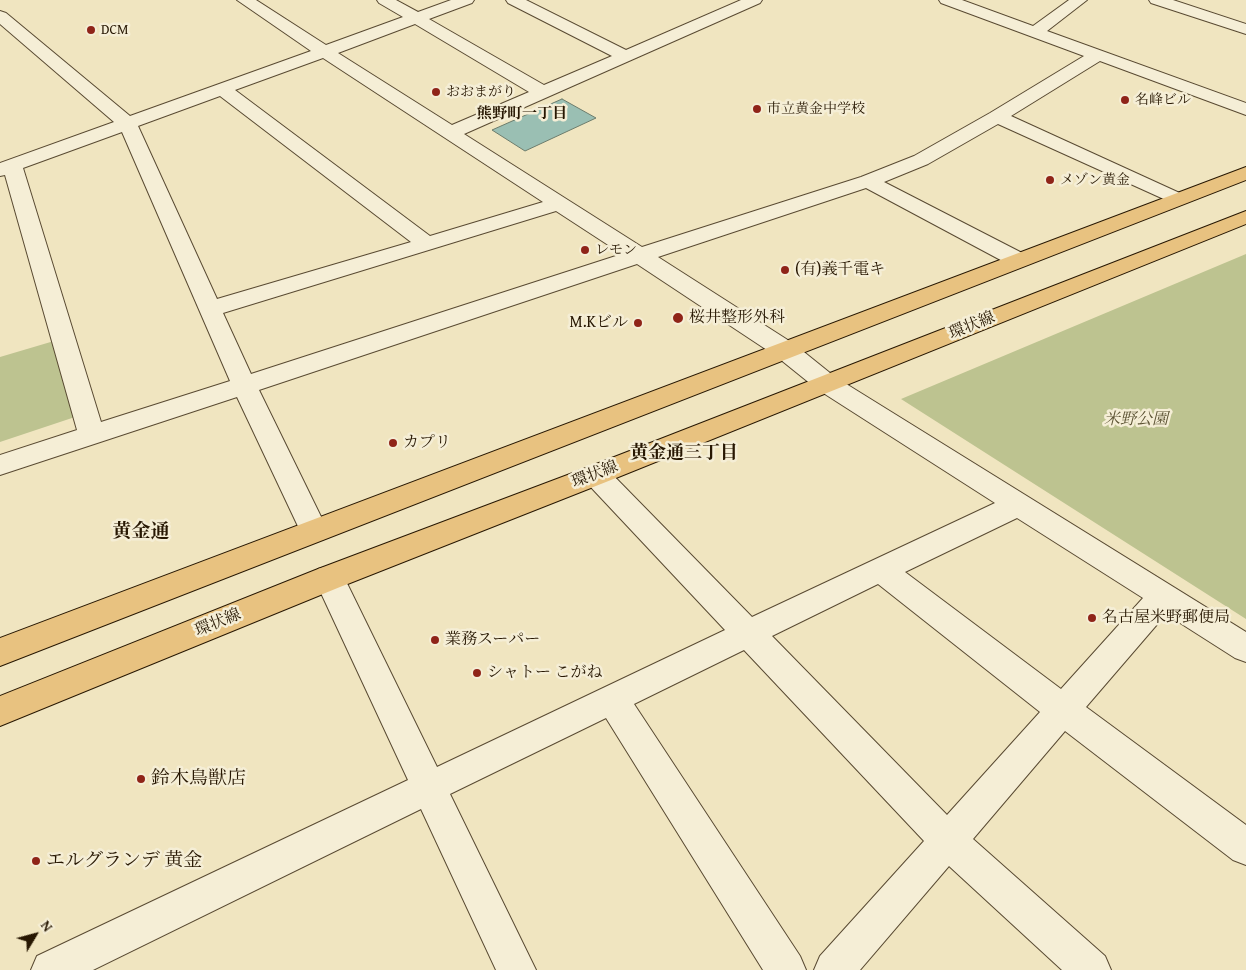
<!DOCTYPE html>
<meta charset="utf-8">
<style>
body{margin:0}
#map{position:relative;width:1246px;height:970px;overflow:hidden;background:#f0e5c0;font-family:"Gentium Book Plus",serif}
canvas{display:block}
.north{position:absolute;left:10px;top:910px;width:50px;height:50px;-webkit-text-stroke:4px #f5eed6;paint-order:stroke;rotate:53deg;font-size:14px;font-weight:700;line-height:20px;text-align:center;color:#271702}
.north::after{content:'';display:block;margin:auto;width:18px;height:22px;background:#271702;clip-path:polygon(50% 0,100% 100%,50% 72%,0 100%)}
</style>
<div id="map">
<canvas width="1246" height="970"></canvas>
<div class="north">N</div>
</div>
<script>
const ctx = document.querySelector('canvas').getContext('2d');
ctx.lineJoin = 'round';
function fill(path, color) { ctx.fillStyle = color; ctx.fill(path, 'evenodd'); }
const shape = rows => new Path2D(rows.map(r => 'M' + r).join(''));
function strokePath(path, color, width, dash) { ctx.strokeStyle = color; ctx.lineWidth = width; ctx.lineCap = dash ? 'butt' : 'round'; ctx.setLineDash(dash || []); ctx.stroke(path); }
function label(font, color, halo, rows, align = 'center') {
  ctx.font = font + ' "Gentium Book Plus","Noto Serif JP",serif'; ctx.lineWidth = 5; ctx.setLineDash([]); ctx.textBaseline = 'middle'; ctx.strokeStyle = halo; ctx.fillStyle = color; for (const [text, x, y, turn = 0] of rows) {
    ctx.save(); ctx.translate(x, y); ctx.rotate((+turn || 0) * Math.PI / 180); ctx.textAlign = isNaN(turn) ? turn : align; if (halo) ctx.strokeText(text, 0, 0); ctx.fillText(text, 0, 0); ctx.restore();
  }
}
fill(shape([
 [1246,254,1246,619,901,399],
 [54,341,75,417,0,442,0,357]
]), '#bdc390');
const water = shape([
 [562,99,596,118,525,151,492,130,562,99]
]);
fill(water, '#9abfb3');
strokePath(water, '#6c7c6c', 1);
const minor = shape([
 [237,0,256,0,326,45,403,17,379,3,377,0,396,0,418,12,451,0,474,0,472,3,429,19,544,85,612,56,508,3,506,0,526,0,626,50,741,0,762,0,760,3,464,134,642,247,861,177,914,156,990,113,1084,56,941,3,939,0,962,0,1033,26,1069,0,1087,0,1047,31,1246,103,1246,115,1100,61,1011,116,1184,195,1187,199,1184,203,1177,205,998,124,928,164,884,182,1026,255,1029,260,1026,265,1018,267,1010,265,866,188,658,257,794,344,835,377,1246,632,1246,662,1235,658,1166,614,1086,707,1246,825,1246,865,1233,860,1065,731,973,839,1105,956,1111,970,1062,970,949,866,860,970,814,970,820,956,924,841,744,650,634,704,800,956,806,970,763,970,606,718,450,794,536,970,496,970,421,809,93,970,31,970,37,956,408,780,314,578,318,569,329,566,340,569,437,767,725,630,586,482,582,475,586,468,596,465,606,468,752,617,995,503,817,389,776,356,637,264,259,390,328,531,324,539,314,542,304,539,237,397,0,475,0,455,77,430,5,175,0,176,0,163,114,122,0,24,0,11,6,13,130,116,311,51,237,0],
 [415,24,529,92,452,125,338,53,415,24],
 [323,58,543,202,430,236,235,90,323,58],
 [220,96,411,242,217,299,138,126,220,96],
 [122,132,230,381,101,422,23,168,122,132],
 [556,211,622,254,251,374,223,313,556,211],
 [1017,518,1143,598,1061,689,905,572,1017,518],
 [878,584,1040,712,947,815,772,636,878,584],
 [1149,0,1173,0,1246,24,1246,34,1151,3,1149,0]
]);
const major = shape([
 [1246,167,1246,180,0,666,0,638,1246,167],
 [1246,211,1246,224,606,482,340,587,0,726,0,696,318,569,586,468,1246,211]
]);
strokePath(minor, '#594a32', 2);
strokePath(major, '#271702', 2);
fill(minor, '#f5eed6');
fill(major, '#e8c280');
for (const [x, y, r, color] of [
 [91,30,5,"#8f2418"],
 [436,92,5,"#8f2418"],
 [1125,100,5,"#8f2418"],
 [757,109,5,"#8f2418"],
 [1050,180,5,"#8f2418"],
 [585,250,5,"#8f2418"],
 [785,270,5,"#8f2418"],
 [678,318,6,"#8f2418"],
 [638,323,5,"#8f2418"],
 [393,443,5,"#8f2418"],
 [1092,618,5,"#8f2418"],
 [435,640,5,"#8f2418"],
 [477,673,5,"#8f2418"],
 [141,779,5,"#8f2418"],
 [36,861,5,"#8f2418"]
]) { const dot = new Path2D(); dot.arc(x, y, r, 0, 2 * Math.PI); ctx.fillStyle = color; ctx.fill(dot); strokePath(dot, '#f5eed6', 2); }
label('14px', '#271702', '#f5eed6', [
 ["DCM",101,30],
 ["おおまがり",446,92],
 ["名峰ビル",1135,100],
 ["市立黄金中学校",767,109],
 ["メゾン黄金",1060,180],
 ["レモン",595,250]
], 'left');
label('bold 15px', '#271702', '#f5eed6', [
 ["熊野町一丁目",522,114]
]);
label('16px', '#271702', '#f5eed6', [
 ["(有)義千電キ",795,270],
 ["桜井整形外科",689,318],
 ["M.Kビル",628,323,"right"],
 ["カプリ",403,443],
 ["名古屋米野郵便局",1102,618],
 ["業務スーパー",445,640],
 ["シャトー こがね",487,673]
], 'left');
label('16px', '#271702', '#f5eed6', [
 ["環状線",972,326,-22],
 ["環状線",595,475,-21],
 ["環状線",218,623,-22]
]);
label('italic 16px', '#5c5334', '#f5eed6', [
 ["米野公園",1136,420]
]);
label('bold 18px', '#271702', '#f5eed6', [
 ["黄金通三丁目",684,453]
]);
label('bold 19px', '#271702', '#f5eed6', [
 ["黄金通",141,532]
]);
label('19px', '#271702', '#f5eed6', [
 ["鈴木鳥獣店",151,779],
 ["エルグランデ 黄金",46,861]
], 'left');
</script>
